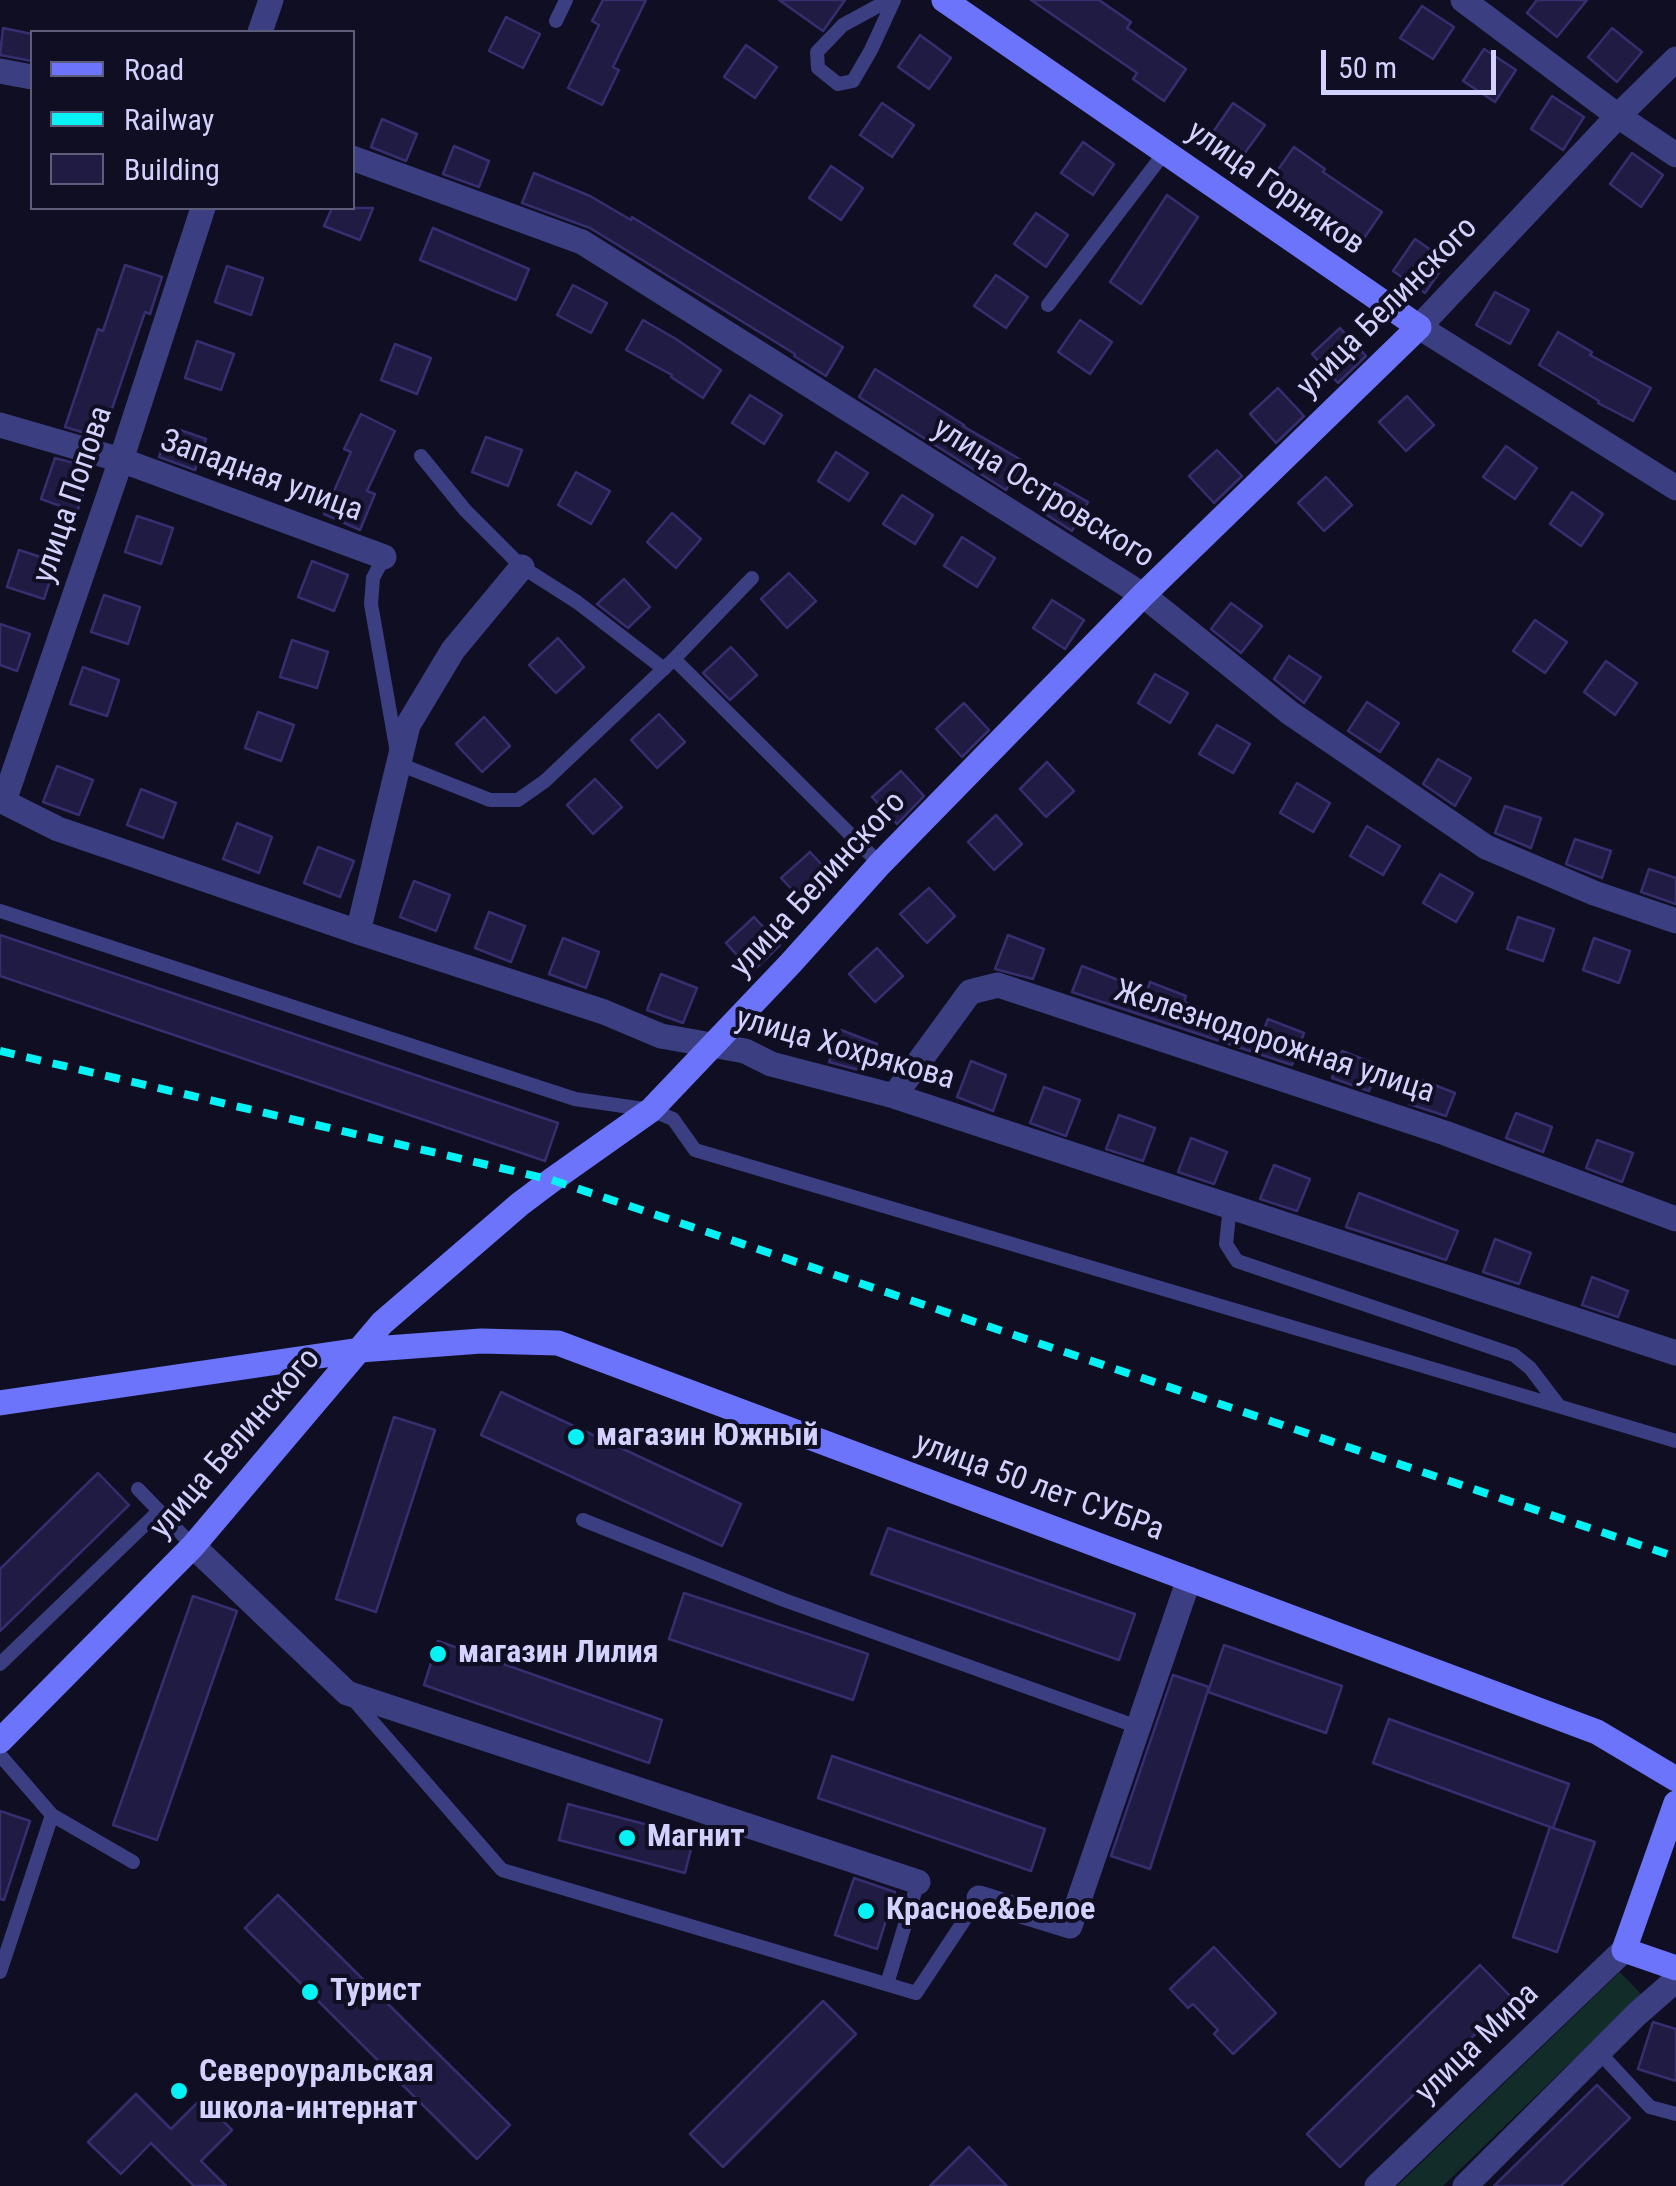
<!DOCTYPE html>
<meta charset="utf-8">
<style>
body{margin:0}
#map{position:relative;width:1676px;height:2186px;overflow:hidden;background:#100e23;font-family:"Roboto Condensed",sans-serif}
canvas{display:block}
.legend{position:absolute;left:30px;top:30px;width:325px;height:180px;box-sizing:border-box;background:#100e23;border:2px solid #5e5c7b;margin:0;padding:12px 18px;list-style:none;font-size:30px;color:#d3d1fe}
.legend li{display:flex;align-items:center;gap:20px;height:50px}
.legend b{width:50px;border:2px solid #5e5c7b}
.scale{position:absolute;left:1321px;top:50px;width:175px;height:45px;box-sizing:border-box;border:5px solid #d3d1fe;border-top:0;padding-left:12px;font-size:30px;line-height:35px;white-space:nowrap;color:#d3d1fe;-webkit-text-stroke:8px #100e23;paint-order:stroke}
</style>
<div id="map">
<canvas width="1676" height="2186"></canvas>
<ul class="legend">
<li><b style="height:12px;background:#6b74fb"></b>Road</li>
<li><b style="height:12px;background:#06f2f5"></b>Railway</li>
<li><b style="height:28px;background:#201b43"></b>Building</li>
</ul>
<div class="scale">50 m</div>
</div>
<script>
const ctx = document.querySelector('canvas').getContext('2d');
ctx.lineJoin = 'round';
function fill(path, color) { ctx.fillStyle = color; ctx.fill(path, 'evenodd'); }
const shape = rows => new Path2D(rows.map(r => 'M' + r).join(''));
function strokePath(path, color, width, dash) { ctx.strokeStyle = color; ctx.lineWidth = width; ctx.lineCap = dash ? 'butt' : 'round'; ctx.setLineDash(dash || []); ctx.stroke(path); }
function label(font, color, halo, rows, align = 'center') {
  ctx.font = font + ' "Roboto Condensed",sans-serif'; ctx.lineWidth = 8; ctx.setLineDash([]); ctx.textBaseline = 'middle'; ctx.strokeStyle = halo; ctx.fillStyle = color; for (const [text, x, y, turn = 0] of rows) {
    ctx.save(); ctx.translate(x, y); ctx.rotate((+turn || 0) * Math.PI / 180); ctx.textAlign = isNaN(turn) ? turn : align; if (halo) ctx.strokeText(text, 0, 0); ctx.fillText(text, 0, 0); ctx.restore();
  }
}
fill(shape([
 [1620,1972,1641,1994,1443,2186,1397,2186]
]), '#122d29');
const building = shape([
 [603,0,646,0,613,67,619,70,602,105,568,88,599,25,592,21,603,0],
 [779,0,845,0,823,31,779,0],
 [1031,0,1099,0,1131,22,1127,28,1186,69,1164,101,1133,79,1137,73,1031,0],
 [1537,0,1587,0,1557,37,1527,13,1537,0],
 [1422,6,1454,27,1433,59,1400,38,1422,6],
 [506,17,540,34,523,68,489,51,506,17],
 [3,28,32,34,32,61,0,55,3,28],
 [1612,28,1642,52,1617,82,1588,57,1612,28],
 [920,35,951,58,929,89,898,67,920,35],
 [746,45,777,67,755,98,724,77,746,45],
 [1484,49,1516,70,1495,102,1463,81,1484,49],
 [1552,96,1584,117,1563,150,1531,129,1552,96],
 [882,103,914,125,892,157,860,135,882,103],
 [1233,103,1265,125,1242,157,1211,135,1233,103],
 [382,119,417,134,406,161,371,147,382,119],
 [1083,142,1114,164,1093,195,1061,173,1083,142],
 [454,146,489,161,479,187,443,174,454,146],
 [1294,147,1325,169,1323,172,1382,212,1360,244,1328,222,1330,219,1272,178,1294,147],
 [1632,153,1663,175,1641,207,1610,184,1632,153],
 [831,166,863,188,841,220,809,198,831,166],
 [534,173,590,196,631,220,632,217,843,347,826,376,794,356,795,354,590,228,522,203,534,173],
 [1167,195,1198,217,1141,304,1110,282,1167,195],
 [332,208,373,208,360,240,324,226,332,208],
 [1036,213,1068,235,1046,267,1014,244,1036,213],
 [433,228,529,269,516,300,420,260,433,228],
 [1415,239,1447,261,1425,293,1393,271,1415,239],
 [125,265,162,277,150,314,145,312,102,438,65,427,98,329,103,331,125,265],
 [227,266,263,278,251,315,215,302,227,266],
 [996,275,1028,297,1006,328,974,306,996,275],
 [573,285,607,303,591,333,557,315,573,285],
 [1495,292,1529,310,1510,344,1476,325,1495,292],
 [643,320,676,339,721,370,703,398,671,377,672,375,626,350,643,320],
 [1080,320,1112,342,1090,374,1058,352,1080,320],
 [1340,328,1366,356,1338,383,1312,354,1340,328],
 [1558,332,1592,352,1590,355,1651,388,1633,421,1598,403,1599,401,1539,365,1558,332],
 [197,341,234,354,221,390,185,378,197,341],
 [395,344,431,358,417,394,381,380,395,344],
 [875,369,964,425,963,426,1023,461,1006,490,859,397,875,369],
 [1278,388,1304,416,1276,443,1250,414,1278,388],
 [750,395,782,415,764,444,732,423,750,395],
 [1407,396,1434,425,1406,451,1379,422,1407,396],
 [361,414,395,431,367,491,375,494,360,530,324,514,351,452,344,449,361,414],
 [169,426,206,439,195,470,159,457,169,426],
 [486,437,522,450,508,486,472,472,486,437],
 [1506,446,1537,468,1515,499,1483,477,1506,446],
 [1217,450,1242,476,1214,503,1189,476,1217,450],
 [836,452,868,473,849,501,818,481,836,452],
 [55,458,92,468,77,512,41,499,55,458],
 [576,472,610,491,591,524,558,505,576,472],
 [1326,477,1352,505,1324,531,1298,503,1326,477],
 [1055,483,1088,502,1072,531,1039,510,1055,483],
 [1572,492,1603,514,1581,546,1550,524,1572,492],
 [902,495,933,515,915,544,883,524,902,495],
 [672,513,701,539,676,568,647,542,672,513],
 [137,516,173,528,161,564,125,552,137,516],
 [962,537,995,558,977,587,944,566,962,537],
 [19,550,56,562,44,599,7,587,19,550],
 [312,561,348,575,334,611,298,597,312,561],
 [789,573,816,601,787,628,761,599,789,573],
 [624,579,650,607,628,628,597,604,624,579],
 [104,595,140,607,128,644,91,632,104,595],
 [1052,600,1084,620,1065,649,1033,628,1052,600],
 [1231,603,1262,626,1241,653,1211,629,1231,603],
 [1535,620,1567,642,1545,673,1513,651,1535,620],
 [0,624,30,634,17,671,0,665,0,624],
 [558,638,584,667,556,693,529,665,558,638],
 [292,640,328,652,317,688,280,677,292,640],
 [731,647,757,675,730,700,703,673,731,647],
 [1289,656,1321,677,1304,703,1274,679,1289,656],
 [1606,661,1637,683,1615,715,1584,692,1606,661],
 [83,667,119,680,107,716,70,704,83,667],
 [1155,674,1188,693,1170,723,1138,703,1155,674],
 [1367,702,1399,723,1380,752,1348,731,1367,702],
 [964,703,989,730,962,757,936,729,964,703],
 [258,712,294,725,281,761,245,748,258,712],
 [659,714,685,742,657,768,631,740,659,714],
 [484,717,510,746,482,772,456,744,484,717],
 [1217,725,1250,744,1233,773,1199,754,1217,725],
 [1438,759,1471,778,1455,806,1423,784,1438,759],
 [1047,762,1074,791,1046,817,1020,789,1047,762],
 [57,766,93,780,79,815,43,802,57,766],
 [901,771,924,796,897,824,872,797,901,771],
 [595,779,622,807,593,834,567,805,595,779],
 [1297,783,1330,803,1313,832,1280,813,1297,783],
 [141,789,176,803,163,838,127,825,141,789],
 [1505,806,1541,818,1531,848,1495,833,1505,806],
 [996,815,1022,844,994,870,968,842,996,815],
 [237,823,272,837,259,873,223,859,237,823],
 [1367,826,1400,846,1383,875,1350,856,1367,826],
 [1575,839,1611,851,1602,878,1566,864,1575,839],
 [318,847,354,861,340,897,304,883,318,847],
 [810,852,836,880,808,906,781,878,810,852],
 [1649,869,1676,878,1676,904,1641,892,1649,869],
 [1440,874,1473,893,1456,922,1423,903,1440,874],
 [414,881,450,895,436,931,400,917,414,881],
 [929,888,955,916,927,943,900,914,929,888],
 [489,912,525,926,511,962,475,948,489,912],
 [754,917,780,945,752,972,726,943,754,917],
 [1518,917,1554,929,1543,961,1507,949,1518,917],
 [0,935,558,1123,545,1161,0,976,0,935],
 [1008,935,1044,949,1033,979,995,969,1008,935],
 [563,938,599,952,586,988,549,974,563,938],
 [1594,938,1630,951,1619,983,1583,970,1594,938],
 [877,948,903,976,875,1002,849,974,877,948],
 [1082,966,1147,991,1150,982,1186,996,1184,1002,1263,1032,1268,1019,1304,1033,1292,1065,1072,992,1082,966],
 [661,974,697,988,683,1023,647,1010,661,974],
 [841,1030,877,1044,866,1072,829,1062,841,1030],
 [1342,1051,1378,1065,1369,1091,1332,1078,1342,1051],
 [971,1061,1006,1075,993,1111,957,1097,971,1061],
 [1419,1079,1455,1093,1446,1116,1409,1104,1419,1079],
 [1044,1087,1080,1100,1066,1136,1030,1123,1044,1087],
 [1516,1113,1552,1127,1543,1152,1506,1138,1516,1113],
 [1119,1115,1155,1128,1143,1161,1106,1149,1119,1115],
 [1191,1138,1227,1152,1214,1184,1178,1172,1191,1138],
 [1597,1140,1633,1153,1622,1182,1586,1168,1597,1140],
 [1274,1165,1310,1179,1297,1211,1260,1199,1274,1165],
 [1359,1193,1458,1231,1446,1260,1346,1227,1359,1193],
 [1495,1239,1531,1253,1519,1284,1483,1272,1495,1239],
 [1592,1277,1628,1291,1618,1317,1582,1305,1592,1277],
 [501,1392,741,1504,722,1546,481,1435,501,1392],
 [394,1417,435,1430,376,1612,336,1599,394,1417],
 [98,1473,129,1505,0,1631,0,1569,98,1473],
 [888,1528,1135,1614,1119,1660,871,1574,888,1528],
 [684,1593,868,1654,853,1700,669,1639,684,1593],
 [193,1596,237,1611,157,1840,113,1825,193,1596],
 [438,1641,662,1720,649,1763,424,1685,438,1641],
 [1224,1645,1342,1686,1326,1733,1208,1692,1224,1645],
 [1173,1675,1209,1687,1150,1869,1111,1856,1173,1675],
 [1389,1719,1569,1784,1553,1828,1373,1763,1389,1719],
 [832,1756,1045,1829,1031,1871,818,1798,832,1756],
 [568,1804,694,1837,685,1873,559,1840,568,1804],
 [0,1811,30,1821,4,1900,0,1899,0,1811],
 [1550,1827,1595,1842,1557,1952,1513,1937,1550,1827],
 [854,1878,895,1892,877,1949,835,1935,854,1878],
 [278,1895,510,2125,477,2159,245,1928,278,1895],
 [1214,1947,1276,2013,1233,2054,1214,2034,1218,2030,1193,2004,1188,2008,1170,1989,1214,1947],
 [1480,1965,1512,1998,1340,2167,1307,2134,1480,1965],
 [823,2001,856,2034,723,2167,690,2134,823,2001],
 [1653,2022,1676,2029,1676,2081,1638,2069,1653,2022],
 [1597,2085,1630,2118,1561,2186,1494,2186,1597,2085],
 [136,2094,171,2129,201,2099,232,2130,201,2161,226,2186,194,2186,151,2143,121,2174,88,2142,136,2094],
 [969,2147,1007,2186,930,2186,969,2147]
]);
fill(building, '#201b43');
strokePath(building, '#352e6f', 2.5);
strokePath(shape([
 [889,0,843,25,817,52,818,68,838,84,853,81,871,50,894,0],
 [556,21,566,0],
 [1048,305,1165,152],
 [421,456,465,510,522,567,577,602,664,669],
 [384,557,373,578,371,604,399,764,490,800,518,800,545,781,674,659,752,578],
 [674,659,880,864],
 [0,911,575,1099,651,1110,673,1119,695,1150,1676,1441],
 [1230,1206,1226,1244,1237,1261,1514,1355,1530,1368,1559,1406],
 [138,1489,193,1546],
 [583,1520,784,1600,1138,1727],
 [0,1664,158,1512],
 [351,1697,502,1870,916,1993,979,1898],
 [0,1755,52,1815,0,1972],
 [52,1815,133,1862],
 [887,1984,918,1882],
 [1599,2052,1650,2107,1676,2114]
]), '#3b3e81', 14);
strokePath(shape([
 [1463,0,1618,116,1676,155],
 [260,32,271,0],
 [1676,59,1618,116,1419,327,1676,488],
 [0,71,32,77],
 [352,158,582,242,1143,595,1290,713,1486,847,1594,893,1676,921],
 [0,425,121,460,384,557],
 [0,800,58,829,358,932,604,1012,661,1036,745,1051,771,1064,894,1096,1676,1353],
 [4,801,121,460,203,208],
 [358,932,408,725,453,650,522,567],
 [894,1096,970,992,998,985,1445,1133,1676,1219],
 [193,1546,347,1693,918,1882],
 [979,1898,1070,1926,1189,1579],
 [1377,2186,1624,1950],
 [1465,2186,1637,2014,1676,1980]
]), '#3b3e81', 25);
strokePath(shape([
 [0,1403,360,1350,481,1341,558,1343,1597,1732,1676,1779],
 [0,1741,193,1546,382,1323,520,1204,552,1180,651,1110,790,964,880,864,1143,595,1419,327,944,0],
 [1676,1803,1624,1950,1676,1968]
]), '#6b74fb', 25);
strokePath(shape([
 [0,1051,552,1180,1676,1557]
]), '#06f2f5', 8, [15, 12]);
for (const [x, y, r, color] of [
 [576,1437,10,"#06f2f5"],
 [438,1654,10,"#06f2f5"],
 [627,1838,10,"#06f2f5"],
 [866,1911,10,"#06f2f5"],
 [310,1992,10,"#06f2f5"],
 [179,2091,10,"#06f2f5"]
]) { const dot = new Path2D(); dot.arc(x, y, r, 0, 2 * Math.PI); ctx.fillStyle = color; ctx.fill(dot); strokePath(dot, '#100e23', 4); }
label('32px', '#d3d1fe', '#100e23', [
 ["улица Горняков",1275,189,35],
 ["улица Белинского",1388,308,-45],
 ["Западная улица",261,477,20],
 ["улица Островского",1043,494,32],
 ["улица Попова",74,495,-71],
 ["улица Белинского",819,885,-47],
 ["Железнодорожная улица",1274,1043,18],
 ["улица Хохрякова",845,1050,16],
 ["улица Белинского",236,1444,-49],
 ["улица 50 лет СУБРа",1039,1488,20],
 ["улица Мира",1478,2044,-44]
]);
label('bold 32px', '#d3d1fe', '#100e23', [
 ["магазин Южный",596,1437],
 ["магазин Лилия",458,1654],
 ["Магнит",647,1838],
 ["Красное&Белое",886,1911],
 ["Турист",330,1992],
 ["Североуральская",199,2073],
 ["школа-интернат",199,2110]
], 'left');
</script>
